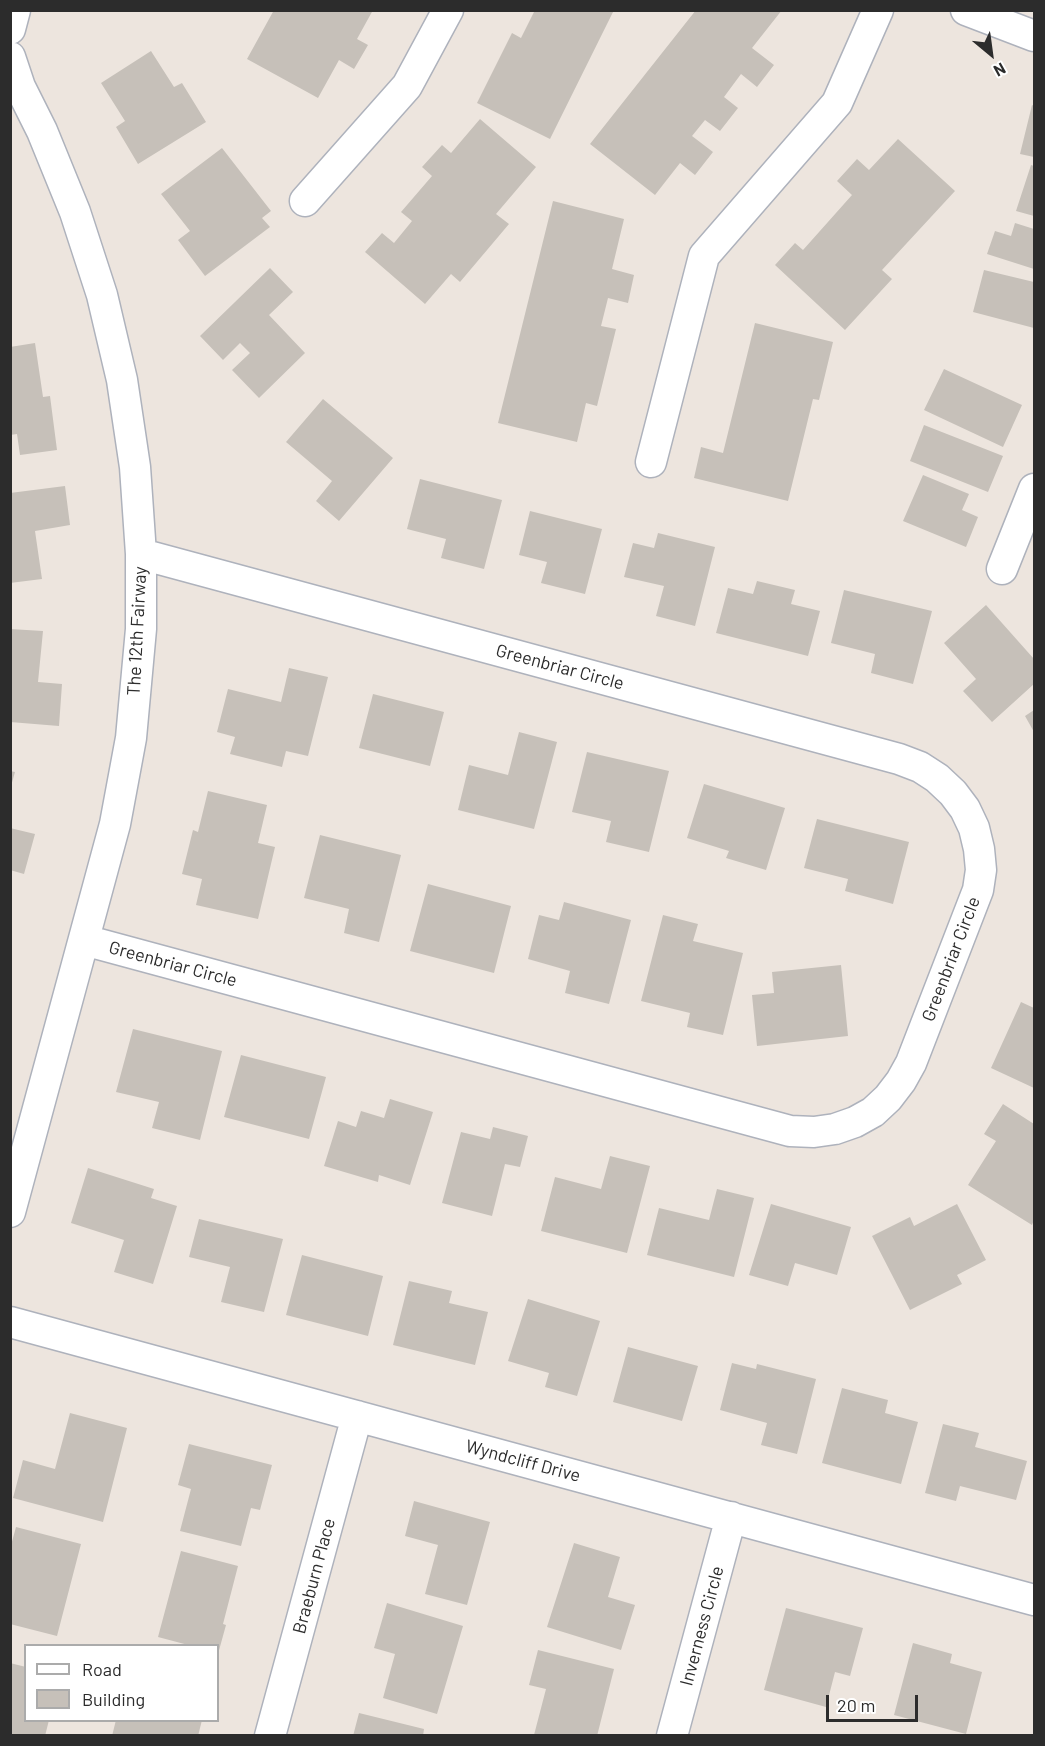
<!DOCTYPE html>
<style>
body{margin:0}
#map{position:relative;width:1045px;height:1746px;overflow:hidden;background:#ede5de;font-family:Barlow,sans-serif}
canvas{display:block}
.frame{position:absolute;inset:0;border:12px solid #2c2c2c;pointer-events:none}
.legend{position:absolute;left:24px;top:1644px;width:195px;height:78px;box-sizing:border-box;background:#fff;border:2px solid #ababab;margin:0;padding:8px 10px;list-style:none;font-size:18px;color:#2c2c2c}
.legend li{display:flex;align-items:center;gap:12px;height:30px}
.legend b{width:30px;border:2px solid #ababab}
.north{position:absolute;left:961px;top:24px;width:60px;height:60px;-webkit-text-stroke:4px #fff;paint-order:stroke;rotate:151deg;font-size:16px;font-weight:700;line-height:24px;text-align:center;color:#2c2c2c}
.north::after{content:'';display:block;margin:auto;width:21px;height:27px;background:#2c2c2c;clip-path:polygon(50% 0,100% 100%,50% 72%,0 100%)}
.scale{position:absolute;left:826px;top:1695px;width:92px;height:27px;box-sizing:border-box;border:3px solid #2c2c2c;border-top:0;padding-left:8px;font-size:18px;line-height:21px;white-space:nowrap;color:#2c2c2c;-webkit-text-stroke:4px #fff;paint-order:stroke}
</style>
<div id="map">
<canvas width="1045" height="1746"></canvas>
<div class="frame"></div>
<ul class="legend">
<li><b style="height:8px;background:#fff"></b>Road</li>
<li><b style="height:16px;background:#c6c0b9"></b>Building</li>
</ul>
<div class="north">N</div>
<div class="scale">20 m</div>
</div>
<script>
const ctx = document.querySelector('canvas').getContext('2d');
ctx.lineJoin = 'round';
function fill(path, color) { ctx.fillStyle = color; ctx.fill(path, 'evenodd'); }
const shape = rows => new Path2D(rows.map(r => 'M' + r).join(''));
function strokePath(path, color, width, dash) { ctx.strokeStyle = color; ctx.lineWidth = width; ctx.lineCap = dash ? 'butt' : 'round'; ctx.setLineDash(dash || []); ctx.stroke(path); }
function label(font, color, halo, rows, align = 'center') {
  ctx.font = font + ' Barlow,sans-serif'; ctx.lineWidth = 6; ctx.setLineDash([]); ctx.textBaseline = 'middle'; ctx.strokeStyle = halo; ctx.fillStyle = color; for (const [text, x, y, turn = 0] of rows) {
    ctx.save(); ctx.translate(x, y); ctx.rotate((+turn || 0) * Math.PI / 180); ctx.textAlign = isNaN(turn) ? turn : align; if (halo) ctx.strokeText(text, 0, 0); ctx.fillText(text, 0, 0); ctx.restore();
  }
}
fill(shape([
 [274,10,373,10,357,39,368,45,354,69,339,60,318,98,247,59],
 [531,10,614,10,550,139,477,103,512,33,521,38,534,12],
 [696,10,782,10,752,48,774,65,757,87,741,74,724,97,738,108,720,131,705,120,692,136,713,152,695,175,680,163,655,195,590,144],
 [151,51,174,87,182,83,206,122,138,164,116,127,125,121,101,83],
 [1032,105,1034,106,1034,157,1020,154],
 [480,119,536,167,496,214,509,224,460,282,451,274,425,304,365,252,382,233,394,243,412,221,401,212,432,176,422,167,442,145,451,153],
 [898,139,955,191,882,270,892,279,845,330,775,265,795,243,803,250,852,195,837,181,857,159,869,170],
 [222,148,271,211,262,218,270,227,205,276,178,240,190,231,161,194],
 [1031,165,1034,166,1034,216,1016,211],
 [553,201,624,219,612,269,634,275,628,303,608,298,601,326,616,329,597,406,586,403,577,442,498,423],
 [1015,223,1034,229,1034,269,987,254,995,231,1011,236],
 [270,268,293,292,269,315,305,353,259,398,232,370,250,353,240,343,223,360,200,336],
 [984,270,1034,282,1034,328,973,312],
 [755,323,833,342,819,400,813,399,788,501,694,478,701,447,723,453],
 [35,343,43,397,50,396,57,450,20,455,17,434,10,435,10,347],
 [944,369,1022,405,1003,447,924,410],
 [323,399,393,458,339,521,316,501,332,481,286,442],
 [924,425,1003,456,988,492,910,461],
 [923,475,969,494,962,510,978,517,966,547,903,521],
 [420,479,502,500,484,569,441,558,446,539,407,529],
 [65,486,70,525,35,531,42,579,10,583,10,493],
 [530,511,602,529,585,594,541,583,547,562,519,555],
 [658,533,715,547,695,626,656,616,664,586,624,577,633,543,654,548],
 [757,581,795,590,791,604,820,611,808,656,716,633,728,588,753,594],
 [844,590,932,611,913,684,871,673,875,654,831,643],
 [986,605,1034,659,1034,684,992,722,963,691,976,679,944,643],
 [10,629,43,631,38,682,62,684,59,726,10,722],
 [289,668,328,677,308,756,286,751,282,767,230,754,235,737,217,732,228,689,281,702],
 [373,694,444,712,430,766,359,748],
 [1034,710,1034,732,1025,716],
 [519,732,557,742,534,829,458,810,469,765,508,775],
 [587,752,669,771,649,852,606,842,611,821,572,812],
 [10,771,15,772,11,786,10,786],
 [704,784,785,808,766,870,726,858,729,851,687,838],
 [208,791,267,805,258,843,275,847,258,919,196,905,202,879,182,874,193,830,198,832],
 [817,819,909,842,893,904,845,891,848,879,804,868],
 [10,828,35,834,24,874,10,870],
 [320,835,401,855,379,942,344,933,349,909,304,898],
 [428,884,511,906,494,973,410,951],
 [564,902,631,920,609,1004,565,993,570,971,528,959,539,915,559,920],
 [663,915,698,924,693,941,743,953,723,1035,687,1027,690,1013,641,1001],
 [841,965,848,1036,757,1046,752,995,774,993,772,972],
 [1021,1002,1034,1008,1034,1088,991,1068],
 [133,1029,222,1051,200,1140,152,1128,159,1102,116,1092],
 [241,1055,326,1077,309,1139,224,1117],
 [390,1099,433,1112,410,1185,379,1175,378,1182,324,1166,338,1121,356,1127,361,1111,384,1118],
 [1003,1104,1034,1124,1034,1220,1032,1225,968,1185,996,1141,984,1134],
 [493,1127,528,1136,520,1167,505,1164,492,1216,442,1203,461,1132,490,1139],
 [610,1156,650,1166,627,1253,541,1231,555,1177,601,1189],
 [88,1168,154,1189,151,1198,177,1206,153,1284,114,1272,124,1240,71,1223],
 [717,1189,754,1198,734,1277,647,1255,659,1208,709,1220],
 [771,1204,851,1227,837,1275,795,1263,788,1286,749,1275],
 [957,1204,986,1260,957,1275,962,1284,910,1310,872,1236,910,1217,914,1226],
 [199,1219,283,1239,264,1312,221,1302,230,1267,189,1257],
 [302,1255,383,1276,368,1336,286,1315],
 [409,1281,452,1291,449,1303,488,1312,475,1365,393,1345],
 [528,1299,600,1321,577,1396,545,1387,549,1373,508,1361],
 [628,1347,698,1366,682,1421,613,1402],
 [732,1363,756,1369,757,1364,816,1379,797,1454,761,1445,767,1423,720,1410],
 [842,1388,888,1400,885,1413,918,1422,901,1484,822,1463],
 [70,1413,127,1428,103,1522,13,1498,23,1460,55,1469],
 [943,1424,979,1433,975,1447,1027,1461,1016,1500,960,1486,956,1501,925,1493],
 [189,1444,272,1465,260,1510,251,1508,241,1546,180,1531,191,1489,178,1485],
 [414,1501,490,1522,467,1605,425,1594,438,1545,405,1536],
 [16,1527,81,1544,57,1636,10,1624,10,1549],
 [574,1543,620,1557,608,1597,635,1605,621,1650,547,1627],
 [181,1551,238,1566,223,1624,226,1625,218,1654,218,1646,192,1646,158,1637],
 [387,1603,463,1626,437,1714,383,1698,395,1654,374,1648],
 [786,1608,863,1628,850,1676,835,1672,826,1707,764,1690],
 [913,1643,952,1654,950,1663,982,1672,966,1734,894,1715],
 [538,1650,614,1669,597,1736,534,1735,546,1689,529,1685],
 [10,1663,26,1667,26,1720,49,1720,45,1736,10,1736],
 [359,1713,424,1729,423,1736,353,1736],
 [116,1720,202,1720,198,1736,112,1736]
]), '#c6c0b9');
const street = shape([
 [966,10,1034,36],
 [10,29,15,10],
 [10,57,20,87,42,131,75,212,102,295,122,380,135,467,141,554,141,629,131,738,115,824,10,1212],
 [305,201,407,86,448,10],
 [651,462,704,256,837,103,878,10],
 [1002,569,1034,489],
 [84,940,790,1131,814,1132,835,1129,855,1122,873,1112,888,1098,901,1081,911,1063,978,890,981,870,979,849,974,828,965,809,953,793,937,778,920,767,899,759,141,554],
 [10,1322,1034,1600],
 [270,1736,357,1416],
 [672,1736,731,1517]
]);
strokePath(street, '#aeb2bc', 33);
strokePath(street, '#fff', 30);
label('18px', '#2c2c2c', '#fff', [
 ["The 12th Fairway",137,631,-87],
 ["Greenbriar Circle",560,667,15],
 ["Greenbriar Circle",951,959,-69],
 ["Greenbriar Circle",173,964,15],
 ["Wyndcliff Drive",523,1461,15],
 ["Braeburn Place",314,1576,-75],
 ["Inverness Circle",702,1626,-75]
]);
</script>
